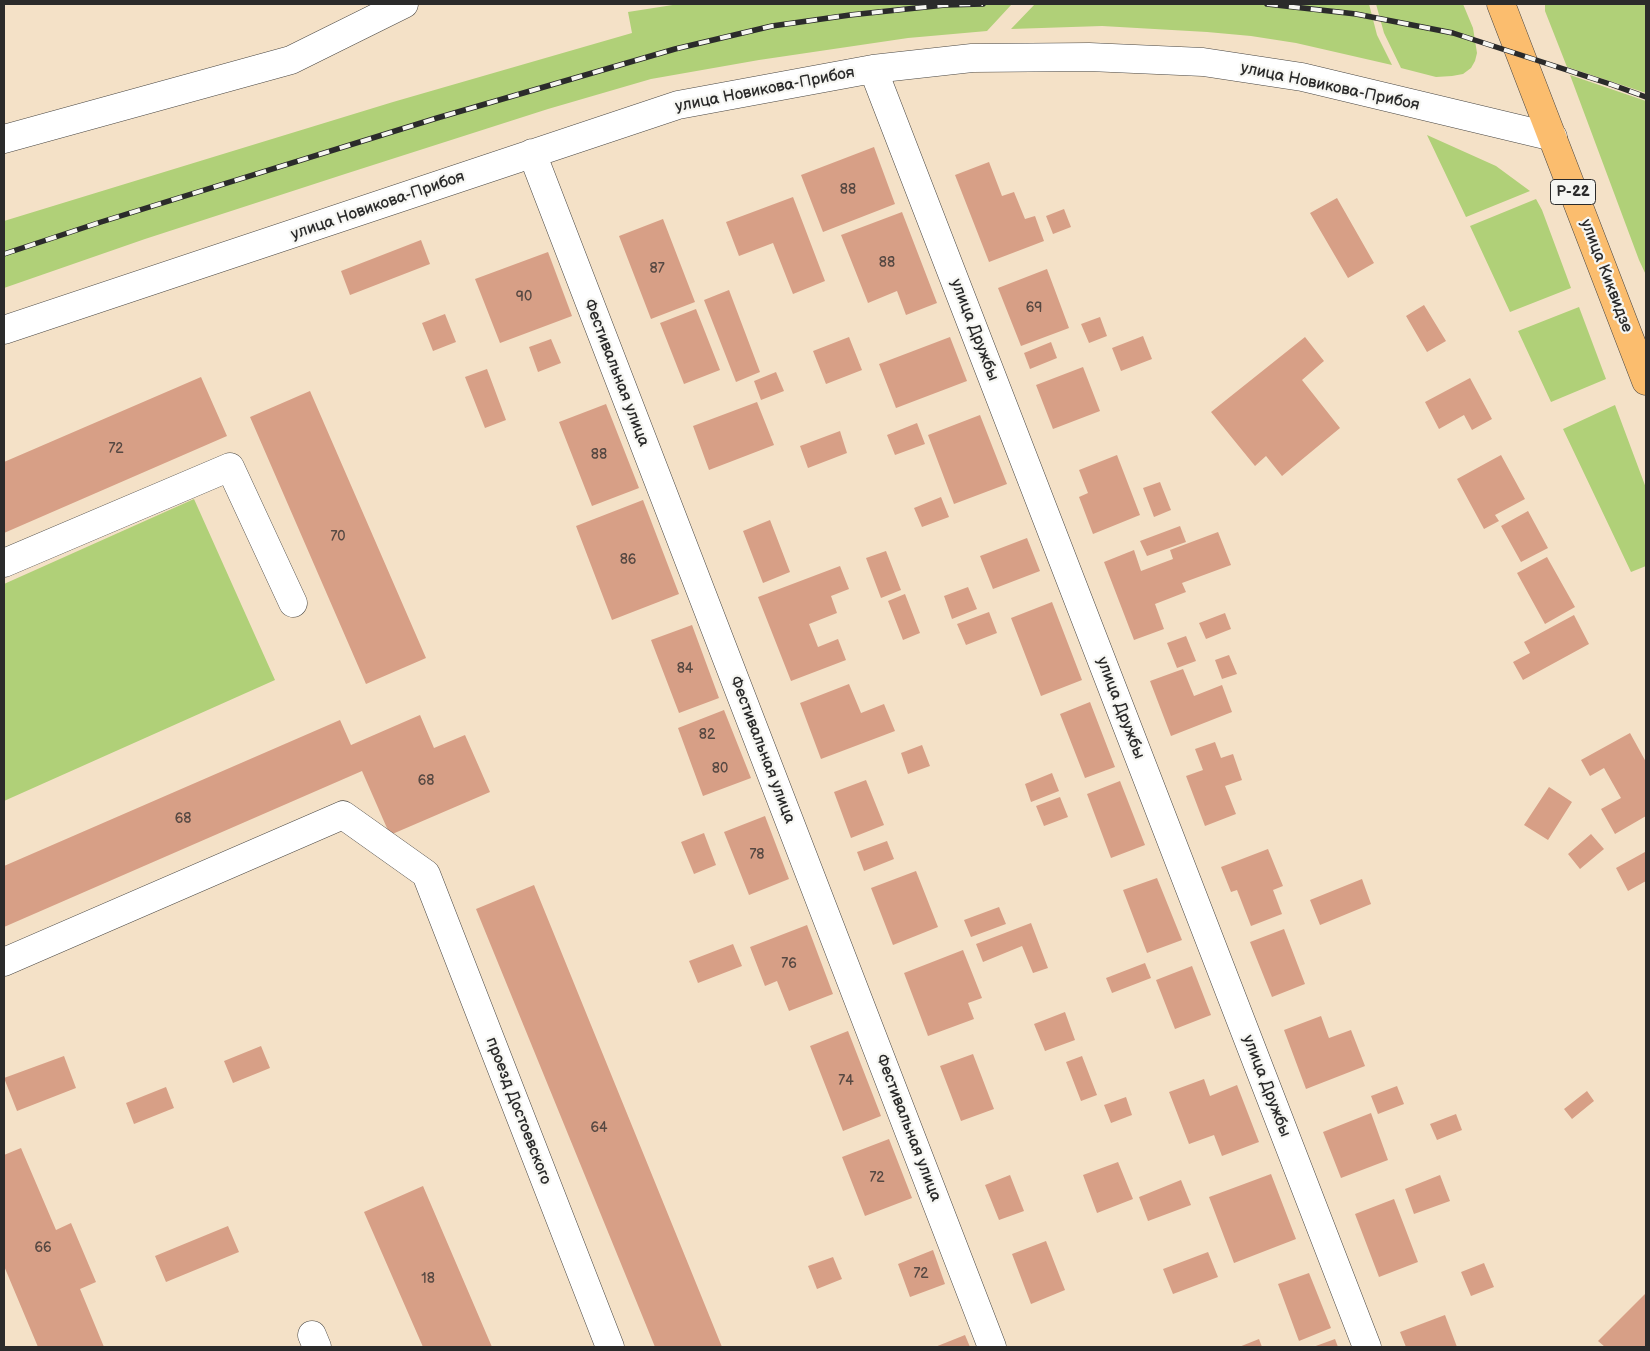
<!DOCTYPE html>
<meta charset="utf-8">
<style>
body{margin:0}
#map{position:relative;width:1650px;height:1351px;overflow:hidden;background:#f4e1c7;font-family:"Balsamiq Sans",sans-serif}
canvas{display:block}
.frame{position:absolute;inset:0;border:5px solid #2b2b2b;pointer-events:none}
</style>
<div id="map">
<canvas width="1650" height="1351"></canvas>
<div class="frame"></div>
</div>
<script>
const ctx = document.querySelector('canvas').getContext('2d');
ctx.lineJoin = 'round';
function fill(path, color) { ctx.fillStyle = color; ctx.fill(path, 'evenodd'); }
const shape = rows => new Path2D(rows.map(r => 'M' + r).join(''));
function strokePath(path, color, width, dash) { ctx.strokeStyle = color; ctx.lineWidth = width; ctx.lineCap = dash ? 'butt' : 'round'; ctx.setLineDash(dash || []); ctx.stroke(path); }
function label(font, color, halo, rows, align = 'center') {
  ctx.font = font + ' "Balsamiq Sans",sans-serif'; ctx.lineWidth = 4.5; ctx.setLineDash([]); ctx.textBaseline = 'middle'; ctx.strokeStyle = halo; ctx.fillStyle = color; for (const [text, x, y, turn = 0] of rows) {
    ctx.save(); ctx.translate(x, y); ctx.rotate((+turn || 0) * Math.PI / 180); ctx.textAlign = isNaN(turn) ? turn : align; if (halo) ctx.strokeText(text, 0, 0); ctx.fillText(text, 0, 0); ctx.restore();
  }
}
fill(shape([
 [679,4,1012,4,987,31,908,38,759,60,651,79,548,109,345,174,145,239,4,288,4,221,393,102,632,33,628,12],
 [1035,4,1369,4,1377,35,1392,65,1296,43,1251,36,1207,32,1102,26,1011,29],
 [1376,4,1463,4,1473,28,1477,53,1475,61,1471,68,1463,74,1452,76,1436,77,1401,68,1384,33],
 [1545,4,1646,4,1646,93,1567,67,1545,11],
 [1570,75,1646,101,1646,275,1639,260],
 [1427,135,1496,166,1530,191,1466,217],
 [1536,199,1542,210,1571,288,1510,312,1470,226],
 [1579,307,1606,379,1551,402,1518,331],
 [1615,405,1646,488,1646,566,1631,572,1563,429],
 [194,499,275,680,4,801,4,584]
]), '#b0d078');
fill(shape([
 [874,147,895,204,823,232,801,175],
 [989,162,1002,196,1014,192,1025,219,1035,216,1044,241,989,262,955,175],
 [793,197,825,281,793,294,773,243,739,256,726,222],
 [1337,198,1374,263,1348,278,1310,213],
 [1064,209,1071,227,1053,234,1046,216],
 [902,212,937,303,906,315,897,291,868,303,841,235],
 [663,219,695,302,651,319,619,236],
 [421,240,430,264,350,295,341,271],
 [548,252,572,316,500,343,475,279],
 [1047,269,1069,328,1021,346,998,288],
 [729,290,760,372,736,382,704,300],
 [1424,305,1446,341,1427,352,1406,316],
 [696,309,720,370,684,384,660,323],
 [445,314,456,342,433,351,422,323],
 [1100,317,1107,336,1089,343,1081,324],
 [1143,336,1152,359,1121,371,1112,348],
 [849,337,862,370,826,384,813,351],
 [950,337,967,381,896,408,879,364],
 [1305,337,1324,361,1302,380,1340,428,1282,476,1266,456,1255,466,1211,412],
 [551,339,561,363,538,372,529,347],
 [1051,342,1057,358,1030,369,1024,353],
 [1083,367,1100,411,1053,429,1036,385],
 [487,369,506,420,485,428,465,377],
 [776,372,784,391,761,400,754,381],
 [201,377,227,436,4,533,4,462],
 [1470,378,1492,419,1472,430,1464,415,1439,429,1425,402],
 [310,391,426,658,366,684,250,417],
 [757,402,774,445,709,470,693,426],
 [606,404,639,488,592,506,559,422],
 [980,415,1007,484,954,504,928,435],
 [917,423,925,444,895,455,887,435],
 [840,431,847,453,808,468,800,446],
 [1117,455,1140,515,1093,534,1079,497,1088,493,1079,470],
 [1501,455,1525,499,1495,515,1499,521,1484,529,1457,479],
 [1160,482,1171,510,1154,517,1143,488],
 [941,497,949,517,922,527,914,508],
 [643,500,679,594,612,620,576,526],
 [1528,511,1548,548,1521,562,1501,526],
 [770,520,790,572,763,583,743,531],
 [1180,526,1186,542,1147,556,1140,541],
 [1218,532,1231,565,1182,583,1186,592,1155,604,1164,629,1134,640,1104,562,1134,550,1141,571,1173,559,1170,550],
 [1027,538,1040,571,993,589,980,556],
 [886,551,901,590,881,598,866,558],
 [1547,557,1575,607,1545,624,1517,573],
 [840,566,849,589,831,596,837,613,809,624,818,647,838,639,846,660,791,681,758,597],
 [968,587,977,609,952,619,944,596],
 [905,594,920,633,903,640,888,601],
 [1052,602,1082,680,1041,696,1011,618],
 [989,612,997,633,966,645,957,624],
 [1225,613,1231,629,1206,639,1199,623],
 [1574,615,1589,644,1523,680,1513,662,1530,653,1524,642],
 [692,625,719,698,679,713,651,640],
 [1186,636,1196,661,1177,668,1167,643],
 [1229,655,1237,674,1222,679,1215,660],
 [1183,669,1194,696,1222,685,1232,712,1171,736,1150,681],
 [849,684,861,713,884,704,895,731,821,759,800,703],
 [1090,702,1115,767,1085,778,1060,714],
 [724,710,751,778,703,796,678,728],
 [420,715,434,748,465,735,490,792,390,835,362,771,4,927,4,866,340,720,351,745],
 [1630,733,1646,762,1646,816,1615,834,1601,809,1621,798,1604,768,1590,776,1581,760],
 [1215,742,1221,758,1233,754,1242,780,1225,786,1236,814,1205,826,1186,776,1203,770,1195,749],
 [922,745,930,766,908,774,901,753],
 [1052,773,1059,791,1031,802,1025,784],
 [866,780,884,825,851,838,834,792],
 [1120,781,1145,845,1111,858,1087,794],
 [1549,787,1572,802,1548,840,1524,825],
 [1060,797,1068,817,1044,826,1036,806],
 [765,816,789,879,749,895,724,832],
 [704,833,716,865,694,874,681,842],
 [1591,834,1604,849,1580,869,1568,854],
 [887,841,894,859,864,871,857,852],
 [1268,849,1283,886,1273,890,1282,914,1251,926,1237,890,1231,892,1221,867],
 [1645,852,1646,881,1628,891,1616,868],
 [916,871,938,927,893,945,871,888],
 [1157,878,1182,940,1147,953,1123,890],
 [1362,879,1371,904,1320,925,1310,900],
 [534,885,722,1347,655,1347,476,909],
 [999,907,1006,924,971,937,964,920],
 [1031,923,1048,968,1033,973,1022,946,983,962,976,944],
 [807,925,833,994,789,1011,777,981,765,986,750,947],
 [1284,929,1305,984,1272,997,1250,942],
 [733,944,742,966,698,983,689,961],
 [963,950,982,998,968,1003,974,1019,928,1036,904,973],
 [1145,963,1151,978,1112,993,1106,978],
 [1192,966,1211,1015,1175,1029,1156,980],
 [1065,1012,1075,1040,1045,1051,1034,1024],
 [1321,1016,1329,1038,1351,1030,1365,1066,1306,1089,1284,1030],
 [848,1031,881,1116,843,1131,810,1046],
 [261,1046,270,1068,233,1083,224,1061],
 [973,1054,994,1109,961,1121,940,1066],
 [64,1056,76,1088,17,1111,4,1078],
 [1082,1056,1097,1095,1081,1101,1066,1062],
 [1204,1079,1210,1096,1237,1085,1259,1142,1222,1156,1214,1135,1189,1144,1169,1092],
 [1397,1086,1404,1104,1378,1114,1371,1096],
 [166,1087,174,1108,134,1124,126,1103],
 [1587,1091,1594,1101,1572,1119,1564,1109],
 [1126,1097,1132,1115,1111,1123,1104,1105],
 [1371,1113,1388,1160,1341,1178,1323,1132],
 [1456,1114,1462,1130,1437,1140,1430,1124],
 [889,1139,912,1198,865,1216,842,1157],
 [21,1148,56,1230,71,1223,96,1282,80,1289,104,1347,38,1347,4,1266,4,1155],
 [1118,1162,1133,1199,1097,1213,1083,1175],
 [1271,1174,1296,1239,1234,1263,1209,1197],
 [1010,1175,1024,1211,999,1220,985,1185],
 [1440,1175,1450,1201,1414,1214,1405,1189],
 [1181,1180,1191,1205,1148,1221,1139,1197],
 [423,1186,492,1347,423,1347,364,1212],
 [1394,1199,1418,1262,1379,1277,1355,1214],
 [228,1226,239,1252,166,1282,155,1256],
 [1046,1241,1065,1290,1031,1304,1012,1254],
 [933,1250,945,1284,910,1297,898,1264],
 [1208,1252,1218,1277,1173,1294,1163,1269],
 [833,1257,842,1279,817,1289,808,1266],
 [1484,1263,1494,1287,1471,1296,1461,1272],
 [1309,1273,1331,1328,1299,1341,1278,1284],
 [1646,1293,1646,1345,1644,1347,1605,1347,1598,1341],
 [1445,1315,1457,1347,1406,1347,1400,1332],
 [965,1335,970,1347,935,1347],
 [1259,1339,1262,1347,1239,1347],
 [1335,1339,1338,1347,1313,1347]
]), '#d79f86');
const minor = shape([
 [873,69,1367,1347],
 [4,139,291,60,404,4],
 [532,153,992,1347],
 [4,330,678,105,873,69,972,58,1089,57,1203,62,1302,77,1553,137],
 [4,563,230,467,293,603],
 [4,962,343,815,426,874,610,1347],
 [312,1335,317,1347]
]);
const major = shape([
 [1501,4,1646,381]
]);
strokePath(minor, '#494642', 29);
strokePath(major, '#494642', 29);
strokePath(minor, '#fff', 28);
strokePath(major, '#fbbd6e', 28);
const rail = shape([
 [1267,4,1356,14,1453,33,1610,84,1646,97],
 [4,254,101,222,437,118,675,49,772,26,850,15,945,5,983,4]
]);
strokePath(rail, '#2b2b2b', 5.5);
strokePath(rail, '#f6f6f2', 4, [11]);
label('14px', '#564842', null, [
 ["88",848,190],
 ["88",887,263],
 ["87",657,269],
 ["90",524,297],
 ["69",1034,308],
 ["72",116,449],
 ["88",599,455],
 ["70",338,537],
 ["86",628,560],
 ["84",685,669],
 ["82",707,735],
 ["80",720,769],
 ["68",426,781],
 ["68",183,819],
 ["78",757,855],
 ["76",789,964],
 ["74",846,1081],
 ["64",599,1128],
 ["72",877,1178],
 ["66",43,1248],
 ["72",921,1274],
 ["18",428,1279]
]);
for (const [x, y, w] of [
 [1573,192,45]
]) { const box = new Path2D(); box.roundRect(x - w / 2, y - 12.5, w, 25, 4); ctx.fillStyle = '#f6f6f2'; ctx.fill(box); strokePath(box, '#2b2b2b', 1); }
label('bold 15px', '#2b2b2b', null, [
 ["Р-22",1573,192]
]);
label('16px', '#2b2b2b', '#f6f6f2', [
 ["улица Новикова-Прибоя",1330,87,12],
 ["улица Новикова-Прибоя",765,90,-11],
 ["улица Новикова-Прибоя",378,206,-19],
 ["улица Киквидзе",1606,276,69],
 ["улица Дружбы",974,330,69],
 ["Фестивальная улица",616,373,69],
 ["улица Дружбы",1120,708,69],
 ["Фестивальная улица",762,750,69],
 ["улица Дружбы",1266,1086,69],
 ["проезд Достоевского",518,1111,69],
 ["Фестивальная улица",908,1128,69]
]);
</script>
